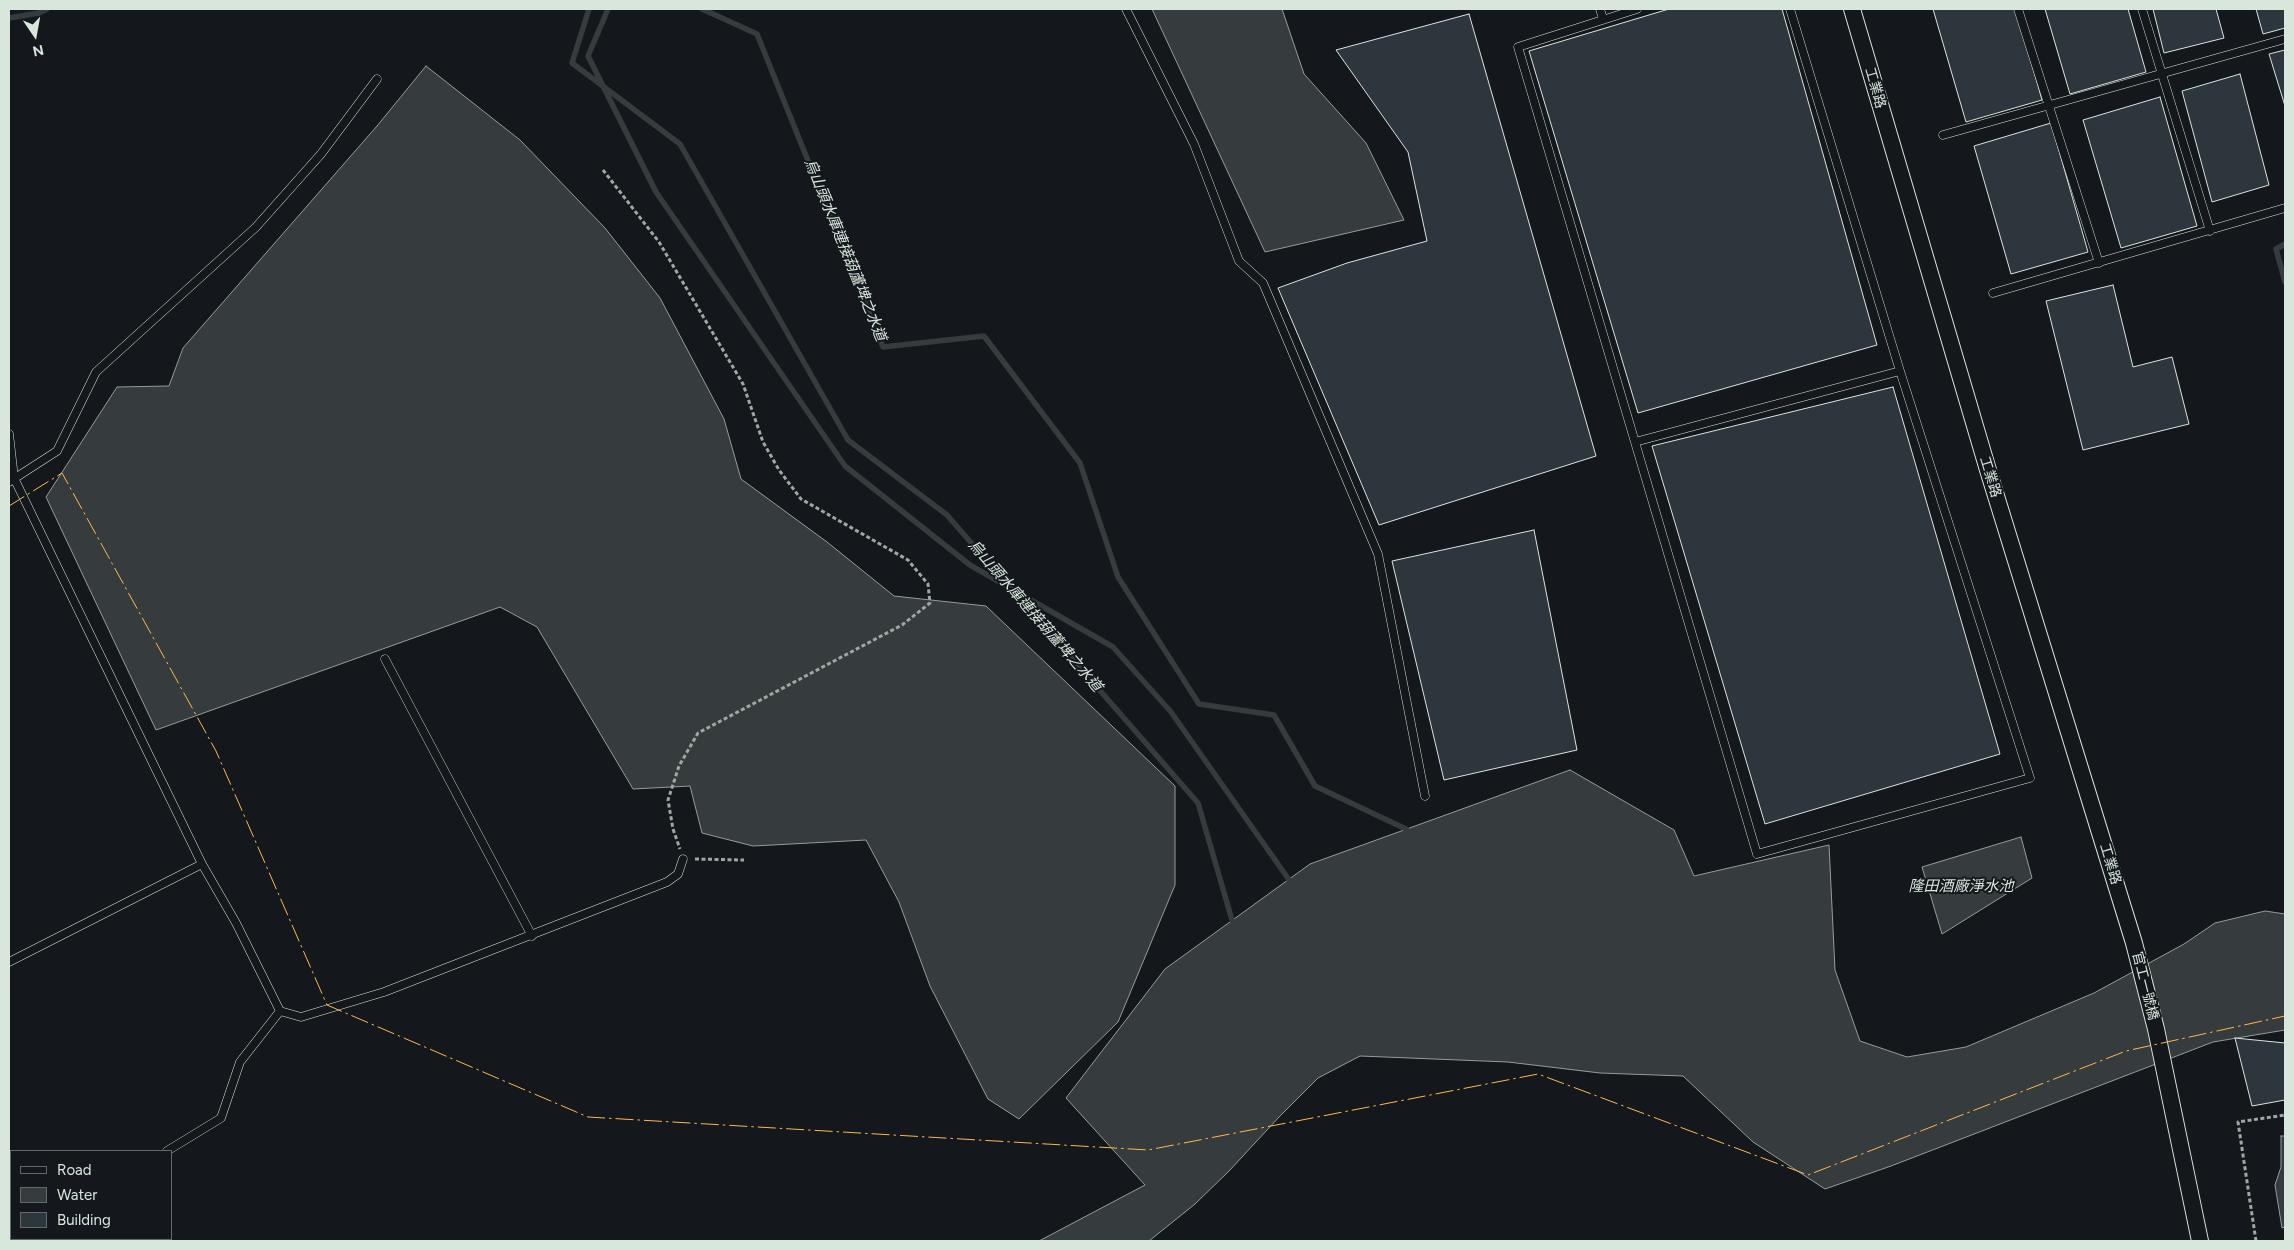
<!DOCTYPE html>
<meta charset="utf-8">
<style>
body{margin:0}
#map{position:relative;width:2294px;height:1250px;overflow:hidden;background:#14181c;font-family:Figtree,sans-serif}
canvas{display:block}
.frame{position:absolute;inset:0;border:10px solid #d8e6dc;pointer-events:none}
.legend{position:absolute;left:10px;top:1150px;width:162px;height:90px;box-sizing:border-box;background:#14181c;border:1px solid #626a69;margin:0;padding:6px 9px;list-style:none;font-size:15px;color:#d8e6dc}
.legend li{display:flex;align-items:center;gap:10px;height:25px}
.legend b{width:25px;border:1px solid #626a69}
.north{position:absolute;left:10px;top:10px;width:50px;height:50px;-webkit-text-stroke:4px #14181c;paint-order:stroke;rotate:168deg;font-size:14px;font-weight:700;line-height:20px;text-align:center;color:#d8e6dc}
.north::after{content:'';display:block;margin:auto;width:18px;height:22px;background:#d8e6dc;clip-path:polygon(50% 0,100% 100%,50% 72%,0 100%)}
</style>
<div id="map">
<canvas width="2294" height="1250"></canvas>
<div class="frame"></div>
<ul class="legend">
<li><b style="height:6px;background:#14181c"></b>Road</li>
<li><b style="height:14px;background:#363b3e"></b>Water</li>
<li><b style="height:14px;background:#2c363c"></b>Building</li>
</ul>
<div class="north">N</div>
</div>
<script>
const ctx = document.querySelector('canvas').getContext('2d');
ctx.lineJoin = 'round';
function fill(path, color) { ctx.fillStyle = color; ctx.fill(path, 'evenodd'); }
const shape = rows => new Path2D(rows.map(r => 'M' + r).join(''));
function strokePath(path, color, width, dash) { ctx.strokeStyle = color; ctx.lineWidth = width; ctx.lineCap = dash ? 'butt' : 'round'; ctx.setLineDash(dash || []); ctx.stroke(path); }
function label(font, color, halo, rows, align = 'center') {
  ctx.font = font + ' Figtree,"Noto Sans TC",sans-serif'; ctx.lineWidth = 4; ctx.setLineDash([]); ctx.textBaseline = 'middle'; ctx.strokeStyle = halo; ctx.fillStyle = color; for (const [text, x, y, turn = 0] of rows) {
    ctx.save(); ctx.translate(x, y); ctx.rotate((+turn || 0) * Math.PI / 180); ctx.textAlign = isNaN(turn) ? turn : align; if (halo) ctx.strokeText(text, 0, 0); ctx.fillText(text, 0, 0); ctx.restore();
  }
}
const water = shape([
 [1152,9,1282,9,1304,74,1366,143,1404,220,1265,252,1152,9],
 [426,66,520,140,605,228,660,298,724,419,741,479,827,542,894,596,986,606,1175,786,1175,885,1118,1022,1019,1119,988,1099,930,986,899,902,866,840,753,846,702,833,690,786,633,789,537,627,500,607,156,730,46,497,117,387,169,386,183,348,377,126,426,66],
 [1570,770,1674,830,1694,876,1829,845,1835,970,1860,1041,1907,1057,1966,1047,2094,993,2184,944,2215,923,2265,911,2285,914,2285,1030,2213,1042,1891,1166,1825,1189,1753,1142,1683,1076,1600,1073,1508,1062,1360,1056,1318,1078,1280,1116,1229,1171,1195,1204,1149,1241,1039,1241,1145,1185,1066,1098,1165,969,1310,864,1570,770],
 [2021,837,2032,878,1942,934,1922,867,2021,837],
 [2281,1136,2285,1136,2285,1227,2282,1228,2275,1185,2281,1167,2281,1136]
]);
fill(water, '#363b3e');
strokePath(water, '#939e99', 1);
strokePath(shape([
 [589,9,572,63,680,144,848,440,947,515,1007,584],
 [608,9,588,56,656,192,845,466,970,565,1113,647,1171,712,1292,884],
 [702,9,757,34,883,347,984,336,1080,463,1118,577,1199,704,1274,715,1315,786,1406,829],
 [9,18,39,13,47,9],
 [2285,244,2276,249,2285,282],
 [1015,593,1198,803,1232,920]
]), '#363b3e', 5.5);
const building = shape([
 [1669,9,1782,9,1877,345,1638,413,1529,51,1669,9],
 [1933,9,2016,9,2042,100,1966,122,1933,9],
 [2045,9,2128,9,2146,72,2070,94,2045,9],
 [2153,9,2216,9,2224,38,2164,53,2153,9],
 [2256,9,2285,9,2285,28,2263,34,2256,9],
 [1469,14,1596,456,1379,525,1278,288,1347,263,1427,241,1408,152,1336,50,1469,14],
 [2285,50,2285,106,2269,54,2285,50],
 [2240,74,2269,185,2212,202,2182,91,2240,74],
 [2160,97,2197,226,2121,248,2083,120,2160,97],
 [2051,123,2088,252,2011,274,1974,146,2051,123],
 [2113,285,2133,367,2172,357,2189,424,2083,450,2046,301,2113,285],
 [1893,387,2000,754,1765,824,1652,446,1893,387],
 [1534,530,1577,750,1444,780,1392,561,1534,530],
 [2235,1038,2285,1043,2285,1100,2252,1106,2235,1038]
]);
fill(building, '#2c363c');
strokePath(building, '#d8e6dc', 1);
const service = shape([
 [1126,9,1194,144,1239,261,1263,283,1378,554,1425,796],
 [1600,9,1603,19],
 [1637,9,1518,47,1757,854,2030,778,1900,371,1790,9],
 [2018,9,2099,263],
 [2142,9,2210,231],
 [1943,135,2285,39],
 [1993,293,2285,208],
 [9,434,14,478,202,864,236,923,280,1011],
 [1635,442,1900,371],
 [9,482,57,451,96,372,256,227,321,154,377,79],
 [385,659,532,936],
 [9,962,202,864],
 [167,1151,221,1118,240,1062,280,1011,301,1017,384,992,667,882,678,874,683,859],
 [9,1236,11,1234]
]);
const minor = shape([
 [1852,9,1988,470,2134,943,2156,1029,2200,1241]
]);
strokePath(service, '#d8e6dc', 9);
strokePath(minor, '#d8e6dc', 18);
strokePath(shape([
 [603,170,659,242,743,384,763,442,779,470,801,499,908,560,928,584,930,603,902,625,698,733,679,766,668,800,673,829,680,849],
 [695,859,744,860],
 [2256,1241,2238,1122,2285,1115]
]), '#9da8a2', 3, [4, 2.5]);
strokePath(service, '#14181c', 8);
strokePath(minor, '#14181c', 16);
strokePath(shape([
 [9,506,62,473,216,751,327,1005,588,1117,1148,1150,1538,1074,1808,1175,2126,1051,2285,1016]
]), '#ffb74d', 1, [18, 4, 2.5, 4]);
label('14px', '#d8e6dc', '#14181c', [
 ["工業路",1875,88,74],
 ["工業路",1990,477,73],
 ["工業路",2110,864,73],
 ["官工一號橋",2145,986,76]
]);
label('italic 15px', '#d8e6dc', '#14181c', [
 ["烏山頭水庫連接葫蘆埤之水道",845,250,68],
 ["烏山頭水庫連接葫蘆埤之水道",1035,616,49],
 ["隆田酒廠淨水池",1961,887]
]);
</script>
